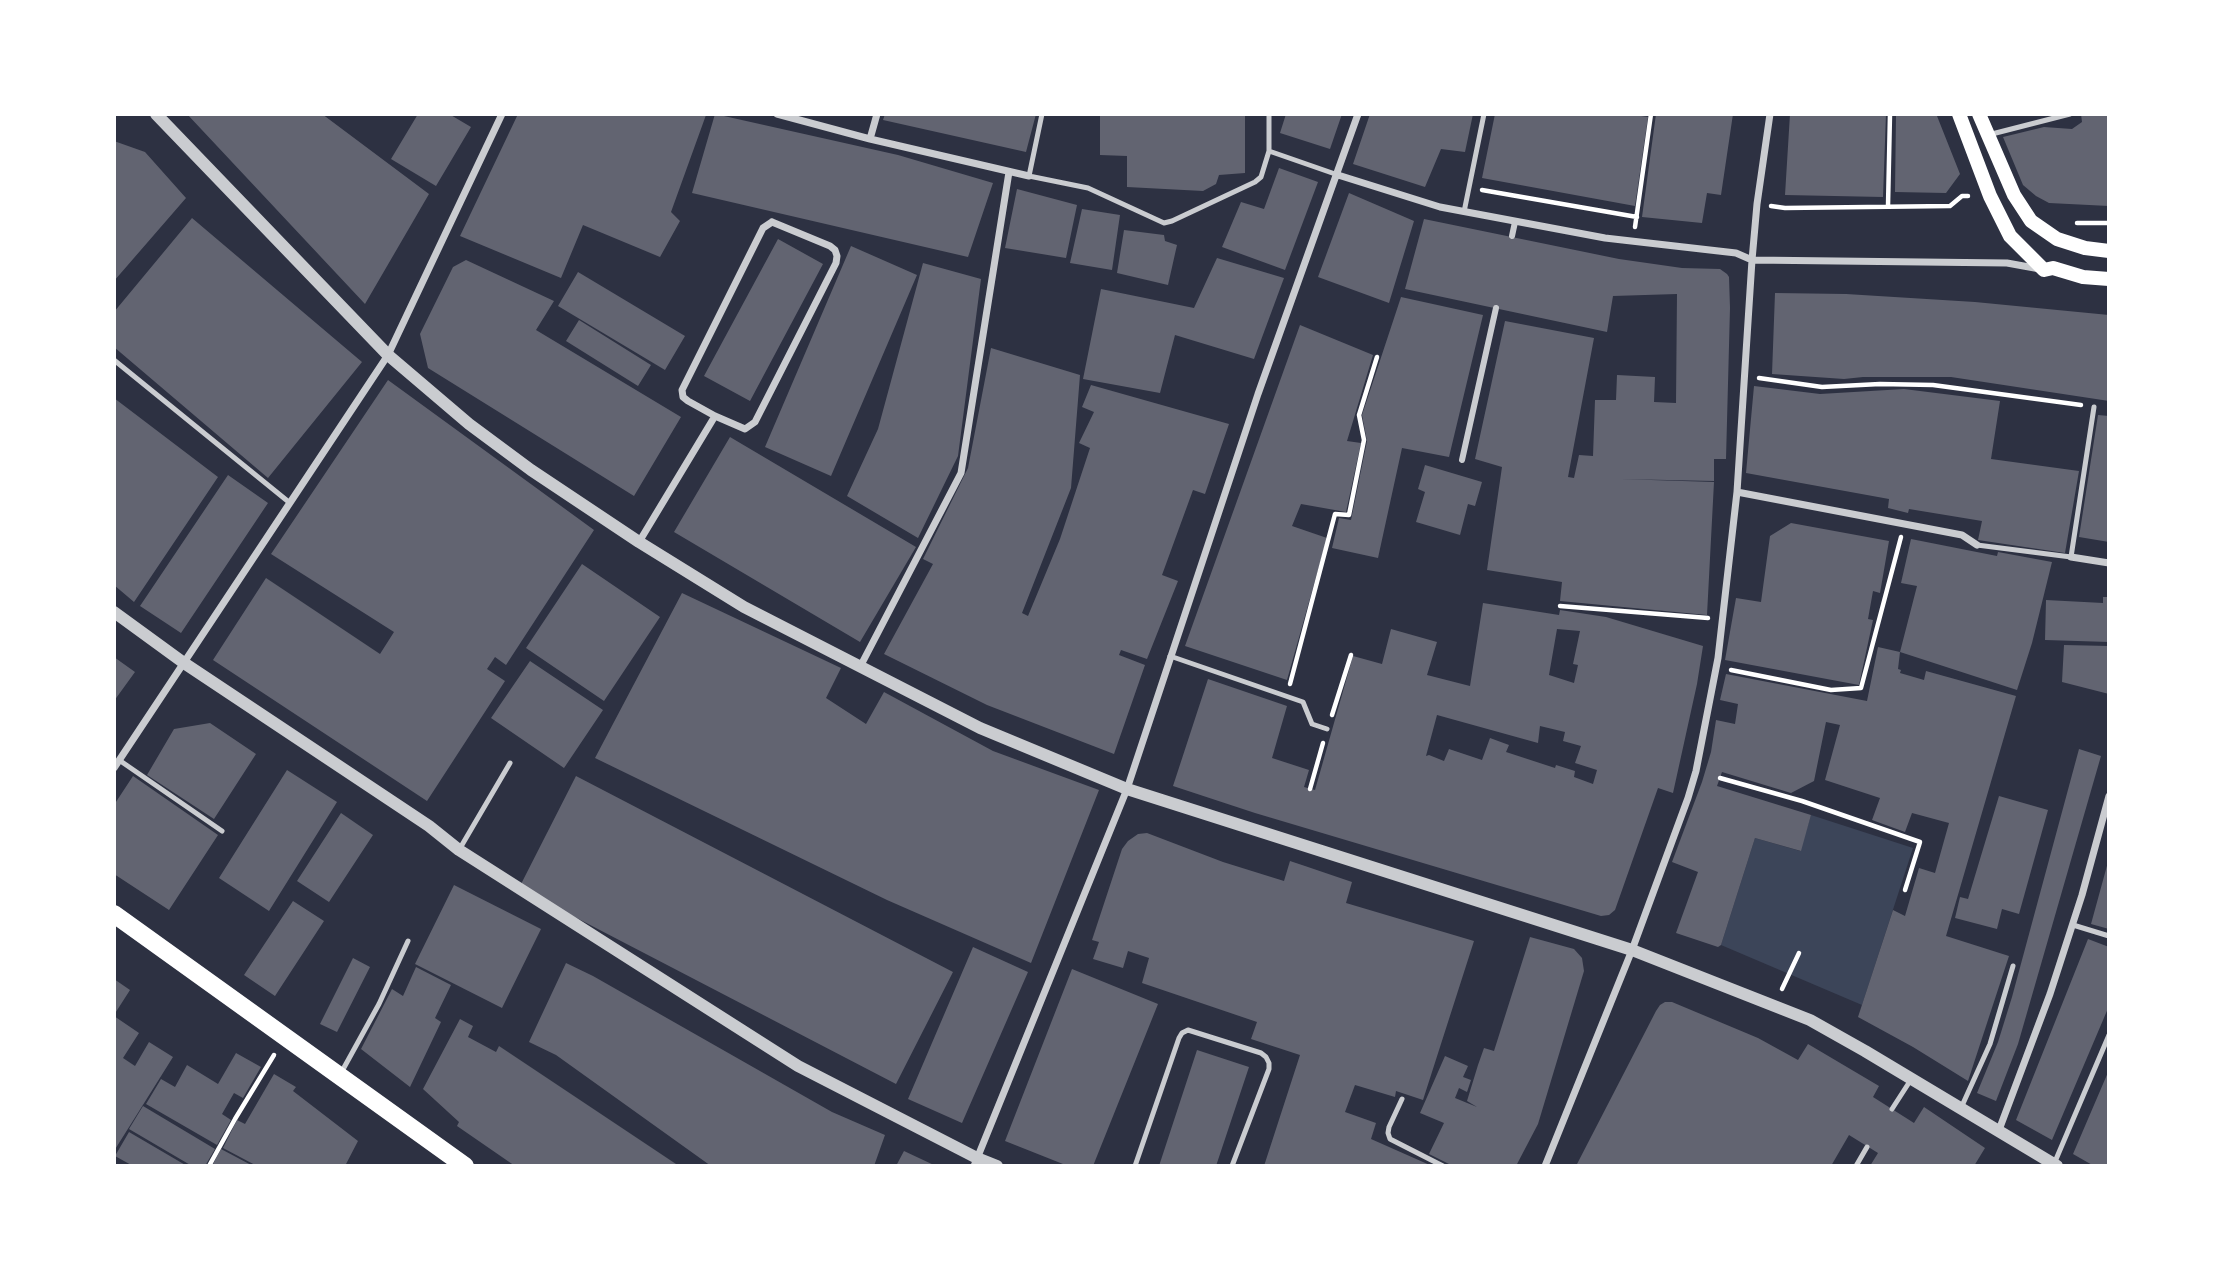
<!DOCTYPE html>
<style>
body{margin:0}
#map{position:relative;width:2223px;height:1280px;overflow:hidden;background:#2d3142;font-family:Raleway,sans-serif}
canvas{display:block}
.frame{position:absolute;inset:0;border:116px solid #fff;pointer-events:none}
</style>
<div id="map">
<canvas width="2223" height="1280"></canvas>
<div class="frame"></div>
</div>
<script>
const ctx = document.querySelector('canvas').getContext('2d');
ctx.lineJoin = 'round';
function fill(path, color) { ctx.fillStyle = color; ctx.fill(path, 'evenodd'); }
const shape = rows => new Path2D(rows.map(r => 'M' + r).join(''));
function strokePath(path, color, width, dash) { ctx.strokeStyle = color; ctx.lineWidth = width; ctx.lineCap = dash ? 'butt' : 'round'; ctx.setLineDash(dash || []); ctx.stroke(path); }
fill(shape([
 [1811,815,1913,848,1862,1005,1721,945,1755,838,1800,851]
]), '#3c4559');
fill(shape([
 [187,114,322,114,429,194,365,304],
 [418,114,449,114,471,127,436,186,391,159],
 [518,114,706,115,671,212,680,221,660,257,583,225,561,278,460,236],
 [715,114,898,155,993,183,968,257,692,193],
 [885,114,1036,114,1026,152,883,120],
 [1100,114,1245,114,1245,173,1219,175,1216,184,1203,191,1127,187,1127,156,1100,155],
 [1286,114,1342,114,1330,149,1280,133],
 [1370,114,1473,114,1465,152,1441,149,1425,187,1353,164],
 [1495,114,1628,114,1648,117,1635,206,1482,178],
 [1656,114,1733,114,1721,195,1707,193,1702,223,1642,217],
 [1790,114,1886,114,1883,197,1785,195],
 [2081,114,2109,114,2109,206,2049,203,2036,196,2023,185,2003,137,2044,127,2072,129,2082,122],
 [1896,115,1937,116,1960,174,1946,193,1895,192],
 [114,141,145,152,186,198,114,281],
 [1279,168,1318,182,1285,270,1222,247,1241,202,1264,209],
 [1017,189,1077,205,1066,258,1005,248],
 [1349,193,1414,221,1389,303,1318,277],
 [1082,209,1120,215,1112,270,1070,263],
 [192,218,362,362,268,478,114,347,114,312],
 [1424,219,1619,259,1682,268,1720,269,1727,274,1729,277,1730,308,1726,459,1714,459,1714,481,1620,479,1714,482,1707,615,1560,601,1562,582,1487,570,1502,467,1475,459,1505,321,1594,338,1568,477,1574,478,1579,455,1593,456,1595,400,1616,400,1617,375,1655,377,1654,402,1676,403,1677,294,1613,296,1607,332,1405,289],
 [1124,230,1164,235,1165,241,1177,245,1168,285,1117,273],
 [778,239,823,264,750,401,704,376],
 [851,246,917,275,831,476,765,447],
 [1217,258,1284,278,1254,359,1175,335,1160,393,1083,379,1101,289,1194,308],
 [466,260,554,301,536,330,681,417,634,496,428,368,420,334,453,267],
 [923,263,981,279,958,456,918,538,847,496,878,429],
 [578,272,685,336,665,370,558,306],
 [1775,293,1846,294,1975,302,2109,315,2109,401,1951,377,1863,377,1844,379,1772,374],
 [1401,297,1483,315,1449,457,1402,448,1378,558,1332,548,1339,518,1351,520,1367,441,1362,415],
 [579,320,651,365,638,386,566,341],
 [1300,325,1373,355,1347,441,1361,443,1346,512,1301,504,1292,526,1327,538,1287,680,1185,646],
 [991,348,1080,375,1071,488,1022,613,1028,616,1060,539,1090,448,1079,443,1094,412,1082,407,1091,385,1229,424,1205,494,1193,490,1162,575,1178,581,1147,659,1121,650,1119,655,1145,665,1114,754,987,705,884,654,933,564,923,559,968,468],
 [388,380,594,530,506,665,495,657,487,669,505,681,427,801,213,660,266,578,380,654,394,632,271,554],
 [1754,386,1820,394,1904,389,2000,401,1991,459,2079,471,2065,553,1978,540,1982,521,1909,509,1908,513,1888,508,1889,499,1746,473],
 [114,398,218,477,134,602,114,585],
 [2098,415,2109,416,2109,542,2079,537],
 [730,437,916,547,860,642,674,532],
 [1425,465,1482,482,1475,506,1468,504,1460,535,1416,522,1425,492,1418,489],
 [228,475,268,503,181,633,140,606],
 [1791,523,1889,541,1880,593,1873,591,1868,619,1873,620,1859,685,1725,660,1736,598,1761,602,1770,536],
 [1911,539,1997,556,1998,552,2052,562,2032,643,2017,690,1900,652,1917,586,1901,583],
 [582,564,660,617,604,701,526,648],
 [682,593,841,668,826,698,866,724,884,692,993,751,1099,790,1031,963,887,900,595,758],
 [2103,597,2109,597,2109,642,2045,640,2046,600,2103,603],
 [1483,603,1559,615,1560,610,1606,617,1703,646,1697,684,1673,793,1658,788,1615,910,1609,915,1601,916,1255,813,1173,786,1208,679,1287,706,1272,758,1309,770,1304,787,1315,790,1353,656,1382,664,1391,629,1437,642,1427,675,1470,686],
 [1557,629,1580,631,1573,664,1578,665,1574,683,1549,675],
 [1437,715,1538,743,1540,726,1565,732,1563,741,1581,746,1575,763,1597,770,1593,784,1574,777,1575,771,1556,765,1555,768,1506,752,1509,745,1490,738,1482,760,1449,749,1444,761,1429,755,1426,756],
 [2064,645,2109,646,2109,694,2062,682],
 [1878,647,1900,652,1898,669,1901,670,1900,673,1924,680,1926,671,2016,696,1946,936,2009,956,1968,1081,1913,1047,1858,1017,1893,910,1905,916,1919,868,1935,873,1949,823,1912,813,1905,832,1872,820,1880,798,1825,780,1840,725,1826,722,1814,781,1791,793,1722,772,1717,786,1811,815,1801,851,1755,838,1721,945,1718,947,1676,933,1698,872,1672,862,1702,782,1711,752,1716,720,1735,724,1738,704,1720,700,1726,674,1867,701],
 [114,657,135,672,114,701],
 [530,661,603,710,564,768,491,718],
 [210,723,256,754,214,819,147,775,174,729],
 [2079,749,2101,756,2018,1044,1996,1101,1977,1093,1998,1042,2012,997],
 [287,770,337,802,269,911,219,878],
 [133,776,218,835,169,910,114,874,114,805],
 [576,776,953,972,896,1084,519,888],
 [1999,796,2048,810,2019,914,2002,909,1997,929,1955,918,1960,897,1968,899],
 [341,813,373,835,329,902,297,881],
 [1147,833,1223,862,1284,881,1290,861,1305,866,1352,882,1346,903,1474,941,1423,1100,1396,1091,1395,1097,1355,1085,1345,1112,1376,1123,1371,1139,1432,1166,1264,1166,1300,1055,1251,1039,1257,1022,1142,983,1149,958,1128,951,1123,968,1093,959,1099,942,1092,940,1122,849,1128,841,1138,834],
 [2108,862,2109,862,2109,929,2091,924],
 [454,885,541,929,502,1008,415,964],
 [293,901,324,921,275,996,244,975],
 [1530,937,1574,949,1582,958,1584,971,1538,1124,1516,1166,1453,1166,1429,1154,1444,1123,1420,1113,1445,1056,1468,1066,1463,1077,1471,1080,1467,1092,1459,1088,1455,1098,1477,1107,1467,1101,1478,1065,1484,1048,1494,1051],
 [2088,939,2109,947,2109,1006,2052,1140,2016,1120],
 [973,947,1028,972,962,1123,908,1099],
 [353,958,370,967,337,1032,320,1024],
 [566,963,593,976,832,1112,885,1135,874,1166,711,1166,556,1055,529,1042],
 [416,967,451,985,435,1018,441,1022,410,1087,361,1049,392,989,403,996],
 [1072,969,1158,1004,1093,1166,1068,1166,1005,1141],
 [114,979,130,990,114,1015],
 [1665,1002,1672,1002,1758,1038,1798,1060,1808,1044,1879,1086,1873,1097,1914,1123,1924,1107,1985,1148,1974,1166,1870,1166,1878,1153,1849,1135,1831,1166,1576,1166,1656,1011,1660,1005],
 [114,1016,139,1033,123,1058,135,1066,149,1042,173,1057,114,1151],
 [460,1019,473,1026,468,1037,496,1052,499,1046,679,1166,515,1166,457,1126,459,1122,423,1089],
 [1197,1050,1249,1067,1216,1166,1159,1166],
 [236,1053,261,1067,243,1098,234,1093,222,1114,231,1120,217,1145,146,1104,161,1079,175,1087,187,1065,218,1084],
 [2109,1070,2109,1166,2094,1166,2073,1154],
 [274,1074,296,1087,293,1091,358,1141,345,1166,257,1166,223,1148,237,1120,245,1124],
 [143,1106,215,1149,205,1166,192,1166,129,1129],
 [129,1132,187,1166,133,1166,115,1156],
 [221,1149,253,1166,212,1166],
 [904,1151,936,1166,896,1166]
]), '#626471');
strokePath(shape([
 [1482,190,1637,217],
 [1771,206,1785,208,1950,206,1962,196,1968,196],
 [1888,206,1890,114],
 [2077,223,2109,223],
 [1635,227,1651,114],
 [1759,378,1822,387,1880,384,1933,385,2081,405],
 [1560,606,1708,618],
 [1731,670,1831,690,1861,688,1901,537],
 [1290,684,1335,514,1349,515,1364,440,1359,415,1377,357],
 [1332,715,1351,655],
 [1720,778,1802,801,1920,842,1905,890],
 [1310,789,1323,743],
 [1782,989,1799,953],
 [209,1166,235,1119,274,1055]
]), '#fff', 4.5);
strokePath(shape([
 [1042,114,1029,176,1088,188,1164,223,1172,221,1255,182,1261,177,1269,151,1269,114],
 [1988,135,2070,114],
 [1269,151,1338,175],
 [1464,212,1484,114],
 [114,360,290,503],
 [1977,545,2071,557,2094,407],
 [1170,656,1303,702,1312,724,1327,729],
 [119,760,222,831],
 [459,850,510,763],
 [2073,925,2109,936],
 [341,1073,379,1004,408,941],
 [1402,1099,1389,1127,1388,1133,1390,1139,1443,1166],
 [1961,1108,1990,1044,2013,966],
 [1892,1109,1912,1078],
 [2054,1164,2109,1035],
 [1135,1166,1179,1038,1182,1033,1188,1030,1261,1053,1266,1057,1269,1063,1269,1069,1232,1166],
 [1856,1166,1867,1147]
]), '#caccd0', 5);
strokePath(shape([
 [1512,236,1515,222],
 [1462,460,1496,308]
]), '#caccd0', 6);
strokePath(shape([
 [777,114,870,139,1029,176],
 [870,139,877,114],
 [1338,175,1440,207,1605,238,1736,253,1752,260,2007,263,2040,269],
 [772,222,830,246,835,250,837,256,836,263,755,422,745,429,715,416,688,401,683,397,682,390,763,228,772,222],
 [1737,492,1962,535,1977,545],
 [639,542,715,416],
 [2071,557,2109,563],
 [860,667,961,473,1009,172],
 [114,768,388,355,502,114],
 [1999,1130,2050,994,2082,895,2109,796],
 [974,1166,1127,789,1258,394,1358,114],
 [1545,1166,1632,950,1688,798,1696,771,1718,658,1737,492,1752,260,1757,204,1770,114]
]), '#caccd0', 7);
strokePath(shape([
 [156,114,388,355,469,424,531,470,639,542,744,607,980,728,1127,789,1632,950,1810,1020,1865,1051,2057,1166],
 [114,612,184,663,429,826,459,850,798,1066,977,1158,997,1166]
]), '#caccd0', 12);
strokePath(shape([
 [1959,114,1990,196,2010,236,2044,270,2053,268,2083,277,2109,279],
 [1979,114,2014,195,2031,221,2057,239,2085,248,2109,251]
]), '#fff', 14);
strokePath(shape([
 [114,914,465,1166]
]), '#fff', 18);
</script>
